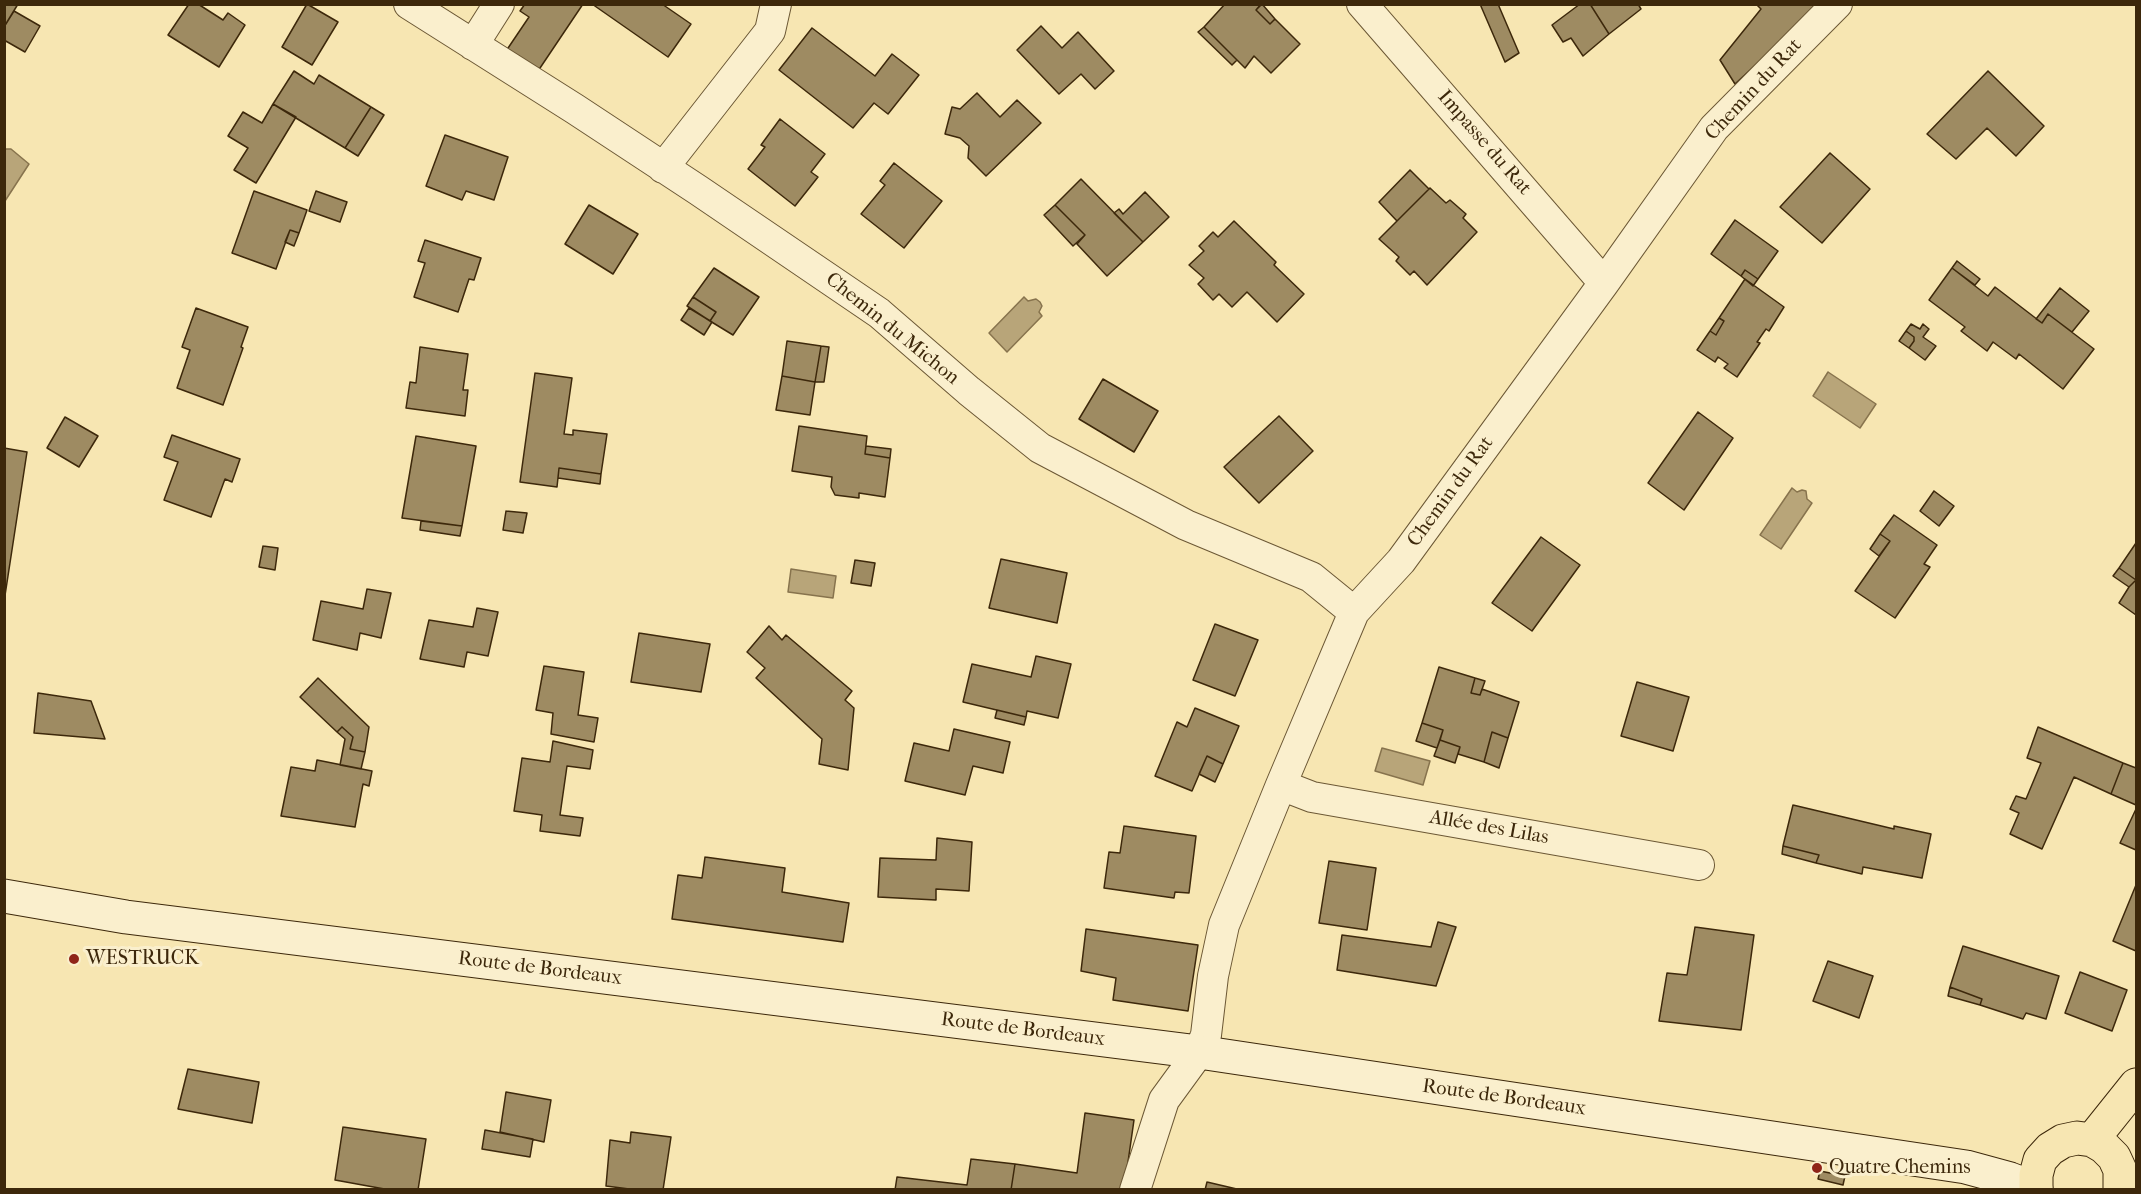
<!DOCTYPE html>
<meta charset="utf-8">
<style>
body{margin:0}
#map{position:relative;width:2141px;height:1194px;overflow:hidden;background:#f7e6b2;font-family:"IM FELL French Canon",serif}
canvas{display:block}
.frame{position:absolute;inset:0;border:6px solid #3d280b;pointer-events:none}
</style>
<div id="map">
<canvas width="2141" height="1194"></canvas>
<div class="frame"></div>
</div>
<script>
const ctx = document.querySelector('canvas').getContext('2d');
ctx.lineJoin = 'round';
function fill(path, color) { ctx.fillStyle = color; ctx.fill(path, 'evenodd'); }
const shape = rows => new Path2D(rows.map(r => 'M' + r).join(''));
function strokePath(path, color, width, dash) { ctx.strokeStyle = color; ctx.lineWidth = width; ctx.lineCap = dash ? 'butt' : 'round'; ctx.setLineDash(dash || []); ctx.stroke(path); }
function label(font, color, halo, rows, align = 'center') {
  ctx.font = font + ' "IM FELL French Canon",serif'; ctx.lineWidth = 6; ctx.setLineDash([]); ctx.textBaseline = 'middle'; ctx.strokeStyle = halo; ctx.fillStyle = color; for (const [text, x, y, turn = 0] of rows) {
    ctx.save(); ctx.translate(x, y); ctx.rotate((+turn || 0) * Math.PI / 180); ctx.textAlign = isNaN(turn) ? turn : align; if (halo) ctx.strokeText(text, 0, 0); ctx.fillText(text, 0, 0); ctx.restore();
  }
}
const water = shape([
 [6,149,11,149,29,164,5,201,4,151,6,149],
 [1024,297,1028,301,1036,299,1040,302,1042,306,1039,312,1042,316,1007,352,989,333,1024,297],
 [1828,372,1876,404,1860,428,1813,396,1828,372],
 [1792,488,1797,492,1802,490,1806,491,1807,499,1812,503,1781,549,1760,535,1792,488],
 [791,569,836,576,833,598,788,592,791,569],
 [1382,748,1430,761,1423,785,1375,771,1382,748]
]);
fill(water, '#b8a579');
strokePath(water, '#87734d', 1.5);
const building = shape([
 [4,4,18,4,4,27,4,4],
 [189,4,198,4,223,20,228,13,245,25,219,67,168,35,189,4],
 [307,4,338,22,312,65,282,47,307,4],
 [525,4,583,4,536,74,504,54,529,17,520,11,525,4],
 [592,4,662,4,691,24,668,57,592,4],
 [1225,4,1261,4,1256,10,1270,24,1275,19,1300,44,1271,73,1254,56,1245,68,1204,27,1225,4],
 [1262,4,1275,19,1270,24,1256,10,1262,4],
 [1480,4,1498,4,1519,53,1505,62,1480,4],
 [1580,4,1590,4,1609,34,1583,56,1571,38,1563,42,1552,25,1580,4],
 [1590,4,1638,4,1641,9,1609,34,1590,4],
 [1756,4,1822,4,1735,84,1720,60,1761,9,1756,4],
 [14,11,40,26,25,52,4,40,4,27,14,11],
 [1041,26,1062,48,1078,32,1114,71,1095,89,1081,74,1059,94,1017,50,1041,26],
 [1204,27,1237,60,1232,65,1198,32,1204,27],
 [812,28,875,76,892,54,919,75,888,114,874,103,853,128,779,70,812,28],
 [294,71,314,84,319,75,371,107,345,148,273,104,294,71],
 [1988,71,2044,126,2016,156,1987,128,1956,159,1927,134,1988,71],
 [977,93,1000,117,1017,100,1041,123,986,176,968,158,969,146,960,138,945,134,952,107,960,109,977,93],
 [273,104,296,117,256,183,234,170,248,148,228,136,243,112,262,123,273,104],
 [371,107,384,115,358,156,345,148,371,107],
 [780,119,825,154,811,172,818,177,795,206,748,169,765,147,761,145,780,119],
 [445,135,508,157,494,200,466,191,462,200,426,186,445,135],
 [1830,153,1870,189,1822,243,1780,207,1830,153],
 [894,163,942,201,904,248,861,214,885,185,880,181,894,163],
 [1410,170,1429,189,1397,221,1379,202,1410,170],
 [1081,179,1143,242,1107,276,1077,244,1085,235,1055,205,1081,179],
 [1430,188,1446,203,1450,200,1466,214,1463,218,1477,232,1427,285,1414,271,1410,275,1396,261,1399,257,1379,239,1430,188],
 [254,191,307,210,299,233,290,230,276,269,232,253,254,191],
 [316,191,347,202,340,222,309,211,316,191],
 [1145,192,1169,217,1143,242,1114,213,1119,209,1123,214,1145,192],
 [589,205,638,234,613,274,565,244,589,205],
 [1055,205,1085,235,1073,246,1044,215,1055,205],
 [1735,220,1778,251,1758,279,1745,270,1741,276,1711,254,1735,220],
 [1234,221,1276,262,1274,265,1304,294,1277,322,1247,292,1232,307,1219,294,1213,300,1198,284,1204,278,1189,265,1204,251,1199,246,1213,232,1218,237,1234,221],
 [290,230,299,233,294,246,285,242,290,230],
 [425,240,481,258,474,280,469,279,458,312,414,297,425,263,418,261,425,240],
 [1957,261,1980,279,1975,285,1952,268,1957,261],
 [714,268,759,297,733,335,710,321,716,312,693,297,714,268],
 [1952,268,1988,296,1995,287,2042,323,2048,314,2094,349,2063,389,2019,354,2016,359,1993,342,1987,351,1961,331,1965,327,1929,300,1952,268],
 [1745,270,1758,279,1753,286,1741,276,1745,270],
 [1745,279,1784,307,1769,331,1766,329,1757,342,1760,343,1737,377,1724,368,1728,364,1718,357,1715,362,1697,350,1710,331,1716,335,1724,321,1719,318,1745,279],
 [2060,288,2089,311,2072,332,2048,314,2042,323,2036,319,2060,288],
 [693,297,716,312,710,321,687,306,693,297],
 [196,308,248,327,241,347,243,348,223,405,177,388,190,350,182,347,196,308],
 [689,308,712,322,704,335,681,320,689,308],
 [1719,318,1724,321,1716,335,1710,331,1719,318],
 [1911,324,1920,329,1923,324,1929,329,1923,337,1936,346,1925,360,1909,348,1914,341,1914,337,1906,331,1911,324],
 [1906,331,1914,337,1914,341,1909,348,1899,341,1906,331],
 [787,341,821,346,815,382,782,376,787,341],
 [821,346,829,347,824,382,815,382,821,346],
 [420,347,468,354,463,390,468,390,465,416,406,408,410,382,416,383,420,347],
 [535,373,572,378,564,434,573,435,573,430,607,434,601,474,559,468,557,487,520,482,535,373],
 [782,376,815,382,810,415,776,410,782,376],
 [1103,379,1158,411,1134,452,1079,419,1103,379],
 [1698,412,1733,438,1684,510,1648,483,1698,412],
 [1279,416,1313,451,1259,503,1224,467,1279,416],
 [65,417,98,436,79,467,47,448,65,417],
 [799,426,867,436,865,454,890,458,885,497,859,493,859,498,835,495,831,487,832,477,792,471,799,426],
 [172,435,240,459,232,482,225,479,211,517,164,500,178,462,164,457,172,435],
 [416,436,476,446,462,526,402,518,416,436],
 [866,446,891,449,890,458,865,454,866,446],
 [4,448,27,452,4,602,4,448],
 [559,468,601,474,600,484,558,478,559,468],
 [1934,491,1954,506,1939,526,1920,511,1934,491],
 [506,511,527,513,523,533,503,530,506,511],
 [1894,515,1937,545,1924,564,1930,567,1895,618,1855,591,1890,541,1880,534,1894,515],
 [421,521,462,526,460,536,420,530,421,521],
 [1880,534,1890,541,1879,556,1870,549,1880,534],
 [1541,537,1580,565,1532,631,1492,603,1541,537],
 [2136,543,2136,615,2119,603,2129,587,2136,580,2119,568,2136,543],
 [263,546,278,548,275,570,259,567,263,546],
 [1001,559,1067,573,1057,623,989,608,1001,559],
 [855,560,875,563,871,586,851,583,855,560],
 [2119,568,2136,580,2129,587,2113,576,2119,568],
 [367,589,391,593,381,638,360,633,357,650,313,640,321,601,363,609,367,589],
 [477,608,498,612,488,656,467,652,464,667,420,659,429,620,473,627,477,608],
 [1215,624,1258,640,1235,696,1193,680,1215,624],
 [769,626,782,640,786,635,852,691,845,700,854,708,848,770,819,764,822,739,756,678,765,668,747,652,769,626],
 [639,633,710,644,701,692,631,682,639,633],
 [1036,656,1071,664,1058,718,1027,711,1026,717,963,702,972,664,1031,677,1036,656],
 [544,666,584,672,578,715,598,718,594,742,551,734,553,713,536,710,544,666],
 [1439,667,1475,678,1471,693,1480,695,1482,689,1519,702,1508,738,1492,732,1484,762,1458,754,1460,747,1440,740,1443,730,1422,723,1439,667],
 [318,678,369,727,365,752,350,749,353,737,342,727,337,732,300,697,318,678],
 [1475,678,1485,681,1480,695,1471,693,1475,678],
 [1637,682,1689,697,1673,751,1621,736,1637,682],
 [38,693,91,701,105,739,34,733,38,693],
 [1195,708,1239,726,1223,764,1207,756,1192,791,1155,776,1177,722,1187,727,1195,708],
 [997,710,1026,717,1024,725,995,718,997,710],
 [1422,723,1443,730,1437,748,1416,741,1422,723],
 [342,727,353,737,350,749,365,752,361,769,340,765,345,739,337,732,342,727],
 [2038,727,2123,763,2111,794,2074,777,2042,849,2010,834,2019,813,2010,809,2016,796,2026,799,2041,763,2027,758,2038,727],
 [954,729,1010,742,1003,773,973,766,965,795,905,781,914,743,949,751,954,729],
 [1492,732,1508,738,1499,768,1484,762,1492,732],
 [1440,740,1460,747,1455,763,1434,756,1440,740],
 [553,741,593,750,590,769,567,766,560,815,583,818,580,836,540,831,542,815,514,811,522,758,550,762,553,741],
 [1207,756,1223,764,1215,782,1199,774,1207,756],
 [317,760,372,771,369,786,363,784,355,827,281,816,291,767,315,771,317,760],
 [2123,763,2136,768,2136,805,2111,794,2123,763],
 [1793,805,1894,829,1894,826,1931,834,1922,878,1863,867,1862,874,1816,863,1819,855,1783,846,1793,805],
 [2136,809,2136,850,2120,843,2136,809],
 [1124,826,1196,836,1189,893,1175,892,1174,898,1104,888,1109,852,1120,853,1124,826],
 [937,838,972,842,969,891,936,889,936,900,878,897,880,858,936,860,937,838],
 [1783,846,1819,855,1816,863,1782,854,1783,846],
 [705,857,785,868,782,892,849,903,843,942,672,919,678,875,702,878,705,857],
 [1329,861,1376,868,1367,930,1319,923,1329,861],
 [2136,885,2136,951,2113,941,2136,885],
 [1438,922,1456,927,1436,986,1337,970,1342,935,1431,947,1438,922],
 [1695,927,1754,935,1741,1030,1659,1021,1667,973,1687,975,1695,927],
 [1086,929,1198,945,1188,1011,1113,1000,1116,978,1081,971,1086,929],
 [1963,946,2059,976,2046,1019,2026,1013,2023,1019,1980,1005,1982,999,1950,987,1963,946],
 [1828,961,1873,976,1859,1018,1813,1001,1828,961],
 [2080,972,2127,990,2112,1031,2065,1013,2080,972],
 [1950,987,1982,999,1980,1005,1948,996,1950,987],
 [188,1069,259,1082,252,1123,178,1109,188,1069],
 [506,1092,551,1100,544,1142,500,1132,506,1092],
 [1085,1113,1134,1120,1124,1190,1011,1190,1015,1164,1077,1173,1085,1113],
 [343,1127,426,1139,418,1190,390,1190,335,1180,343,1127],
 [485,1130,533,1139,530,1157,482,1149,485,1130],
 [631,1132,671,1137,663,1190,637,1190,606,1186,610,1140,630,1143,631,1132],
 [971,1159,1015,1164,1011,1190,895,1190,897,1177,967,1185,971,1159],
 [1820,1171,1845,1176,1843,1185,1818,1179,1820,1171],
 [1207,1182,1241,1190,1205,1190,1207,1182]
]);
fill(building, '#9e8b62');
strokePath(building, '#3d280b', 1.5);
const street = shape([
 [409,4,575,109,698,190,879,313,969,391,1040,448,1186,525,1311,577,1354,612],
 [1362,4,1604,283],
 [473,45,499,4],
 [663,168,770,31,776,4],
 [1281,785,1312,797,1699,865],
 [1135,1190,1164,1100,1199,1052,1206,1035,1213,976,1224,925,1281,785,1354,612,1401,561,1604,283,1714,128,1837,4]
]);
const secondary = shape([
 [4,896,126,917,1199,1052,1966,1167,2010,1179,2036,1189]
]);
const primary = shape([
 [2092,1140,2136,1085],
 [2036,1190,2036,1175,2040,1160,2050,1149,2063,1141,2077,1138,2092,1140,2104,1147,2114,1157,2120,1170,2120,1190]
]);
strokePath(street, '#6c5835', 32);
strokePath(secondary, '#3d280b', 35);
strokePath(primary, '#3d280b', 35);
strokePath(street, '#faefcd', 30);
strokePath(secondary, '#faefcd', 33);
strokePath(primary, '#f7e6b2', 33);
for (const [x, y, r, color] of [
 [74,959,6,"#8f2418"],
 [1817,1168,6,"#8f2418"]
]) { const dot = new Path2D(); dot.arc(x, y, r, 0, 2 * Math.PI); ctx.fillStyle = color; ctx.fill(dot); strokePath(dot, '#faefcd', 2); }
label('20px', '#3d280b', '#faefcd', [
 ["Chemin du Rat",1754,90,-47],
 ["Impasse du Rat",1484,143,49],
 ["Chemin du Michon",892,329,39],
 ["Chemin du Rat",1451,492,-54],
 ["Allée des Lilas",1489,828,10],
 ["Route de Bordeaux",540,969,7],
 ["Route de Bordeaux",1023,1030,7],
 ["Route de Bordeaux",1504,1098,8]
]);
label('20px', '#3d280b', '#faefcd', [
 ["WESTRUCK",86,959],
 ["Quatre Chemins",1829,1168]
], 'left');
</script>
